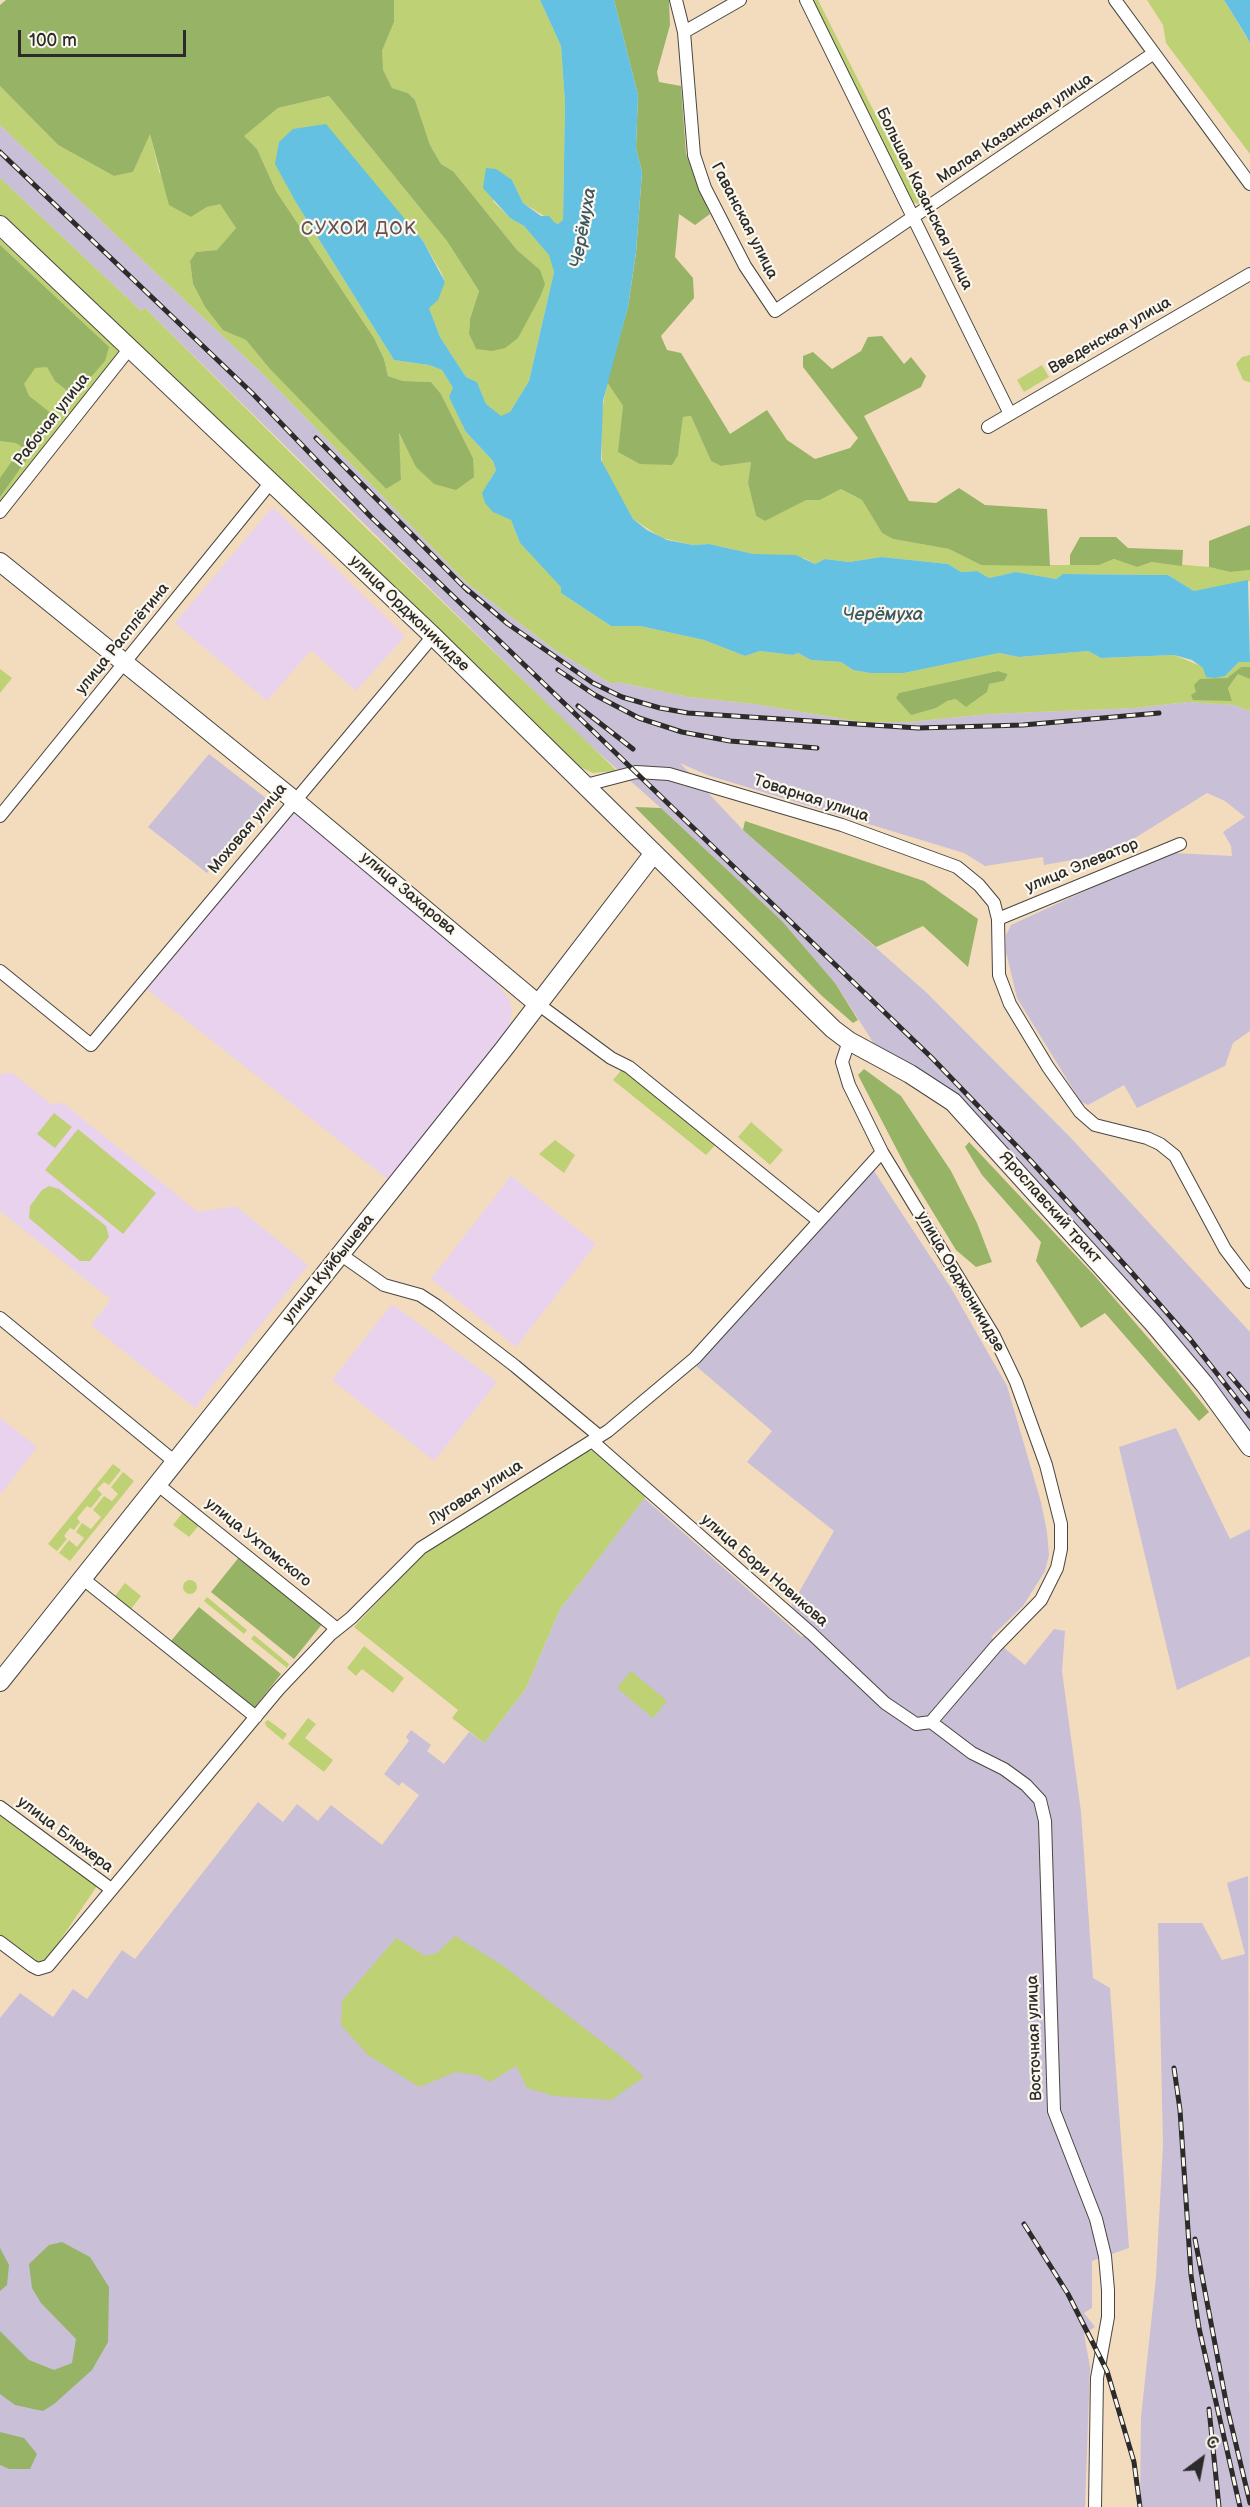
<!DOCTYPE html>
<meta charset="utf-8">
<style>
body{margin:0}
#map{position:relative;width:1250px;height:2507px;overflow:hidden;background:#f3dcbd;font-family:"Balsamiq Sans",sans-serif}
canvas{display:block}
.north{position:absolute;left:1172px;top:2429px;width:60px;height:60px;-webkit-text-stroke:4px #fbf7ec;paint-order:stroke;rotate:32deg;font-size:16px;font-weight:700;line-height:24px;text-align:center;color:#2b2b2b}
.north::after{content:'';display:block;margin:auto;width:21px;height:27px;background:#2b2b2b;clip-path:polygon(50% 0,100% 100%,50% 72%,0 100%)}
.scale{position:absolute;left:18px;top:30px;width:168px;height:27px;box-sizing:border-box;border:3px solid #2b2b2b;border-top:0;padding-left:8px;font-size:18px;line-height:21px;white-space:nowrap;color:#2b2b2b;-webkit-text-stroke:4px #fbf7ec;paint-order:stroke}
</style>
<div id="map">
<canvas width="1250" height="2507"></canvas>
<div class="north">С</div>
<div class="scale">100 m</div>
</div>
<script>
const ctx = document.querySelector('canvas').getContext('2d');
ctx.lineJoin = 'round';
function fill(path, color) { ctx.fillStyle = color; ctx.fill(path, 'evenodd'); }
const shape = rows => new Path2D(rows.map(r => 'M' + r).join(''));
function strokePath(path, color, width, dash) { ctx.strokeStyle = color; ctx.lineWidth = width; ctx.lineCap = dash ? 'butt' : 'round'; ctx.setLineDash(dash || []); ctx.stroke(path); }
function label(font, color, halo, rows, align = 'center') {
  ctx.font = font + ' "Balsamiq Sans",sans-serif'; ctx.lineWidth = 4.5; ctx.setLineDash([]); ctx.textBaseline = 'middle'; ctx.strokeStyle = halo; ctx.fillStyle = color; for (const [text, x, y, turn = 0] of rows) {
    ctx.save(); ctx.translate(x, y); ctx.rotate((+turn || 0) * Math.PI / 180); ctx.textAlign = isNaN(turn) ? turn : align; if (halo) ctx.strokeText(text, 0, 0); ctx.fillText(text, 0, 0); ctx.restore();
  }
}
fill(shape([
 [275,509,405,636,356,691,311,650,267,701,175,623,270,510],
 [291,813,296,813,489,974,510,1000,512,1013,508,1030,389,1180,145,988],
 [12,1073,51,1104,63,1103,198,1212,236,1206,308,1265,195,1408,91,1325,111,1300,0,1211,0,1074],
 [511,1176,596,1244,516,1347,431,1279],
 [392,1304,497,1382,434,1461,332,1380],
 [0,1418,37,1447,0,1495]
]), '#e8d2ee');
fill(shape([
 [0,125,265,376,467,583,555,650,612,684,618,682,689,697,755,704,862,722,909,722,989,714,1134,708,1188,702,1234,705,1250,711,1250,1031,1233,1043,1225,1066,1137,1108,1124,1085,1088,1105,1081,1102,1017,998,1006,952,1006,935,1011,925,1126,872,1174,853,1232,856,1231,846,1223,832,1245,817,1225,801,1207,793,1111,853,1044,865,1043,857,985,866,964,853,707,775,680,763,743,830,927,993,1070,1137,1250,1332,1250,1435,1021,1170,878,1050,835,983,782,921,661,808,583,739,145,308,141,311,0,178],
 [209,754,267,799,207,873,148,827],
 [872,1168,951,1288,1007,1386,1041,1502,1047,1532,1049,1555,1045,1571,1023,1606,991,1637,1025,1665,1054,1629,1065,1631,1062,1671,1081,1812,1093,1978,1110,1988,1129,2248,1092,2261,1092,2308,1084,2313,1095,2327,1084,2334,1090,2367,1085,2507,0,2507,0,2018,20,1993,53,2017,73,1989,87,1999,122,1950,135,1959,258,1802,283,1822,297,1804,318,1821,331,1805,382,1845,419,1795,402,1782,399,1786,384,1774,409,1741,406,1737,411,1730,431,1745,427,1751,444,1764,469,1732,484,1743,526,1688,560,1609,644,1498,802,1637,812,1626,791,1606,834,1531,747,1462,772,1431,696,1366],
 [1176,1428,1230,1539,1250,1529,1250,1656,1177,1690,1119,1447],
 [1248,1876,1250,2507,1140,2507,1141,2417,1156,2277,1163,2144,1158,1923,1202,1923,1222,1960,1245,1954,1227,1883]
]), '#c9bfd7');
fill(shape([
 [394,0,540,0,561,46,565,103,563,220,558,224,554,222,523,203,512,180,493,201,510,218,524,226,550,255,554,272,529,381,510,412,501,417,486,404,477,382,466,377,440,337,429,308,445,282,441,272,423,241,371,182,297,204,394,360,429,365,442,370,453,388,466,432,493,461,496,470,489,481,494,512,511,520,520,543,562,587,561,593,611,626,640,626,704,640,745,656,760,651,793,655,798,653,811,660,841,662,853,670,870,673,904,673,999,653,1019,657,1088,651,1101,658,1174,655,1225,676,1239,662,1250,662,1250,667,1241,667,1227,678,1206,681,1232,701,1228,688,1239,673,1250,679,1250,711,1234,705,1188,702,1134,708,989,714,909,722,862,722,755,704,689,697,618,682,612,684,555,650,467,583,265,376,0,125,0,86,58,145,114,176,133,172,150,133,159,172,191,217,207,207,220,203,236,228,217,250,196,252,190,261,193,284,205,307,223,329,246,340,269,368,386,489,401,480,398,432,417,467,434,484,473,458,441,394,431,382,403,381,388,376,384,359,374,338,276,191,257,149,243,136,278,108,329,96,447,241,479,291,470,319,469,334,476,349,518,338,540,271,517,250,453,171,441,164,430,145,415,100,408,93,392,88,382,70,382,51,394,22],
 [998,671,1008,674,1004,681,989,684,956,699,947,701,899,693],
 [811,0,818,0,921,205,913,202],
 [1147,0,1224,0,1250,43,1250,154,1166,43,1163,25],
 [0,178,141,311,145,308,369,531,617,771,593,773,573,764,0,215],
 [0,239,118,349,119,353,0,504],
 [1250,355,1250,382,1249,382,1243,380,1236,364,1242,357],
 [1042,365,1049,377,1024,392,1017,380],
 [607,382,623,406,678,455,683,417,691,416,711,461,721,466,751,462,748,483,756,516,765,521,806,499,820,500,841,489,862,500,882,533,893,539,949,549,981,565,1099,565,1114,559,1137,567,1152,562,1209,567,1230,572,1250,570,1250,581,1194,591,1168,575,1063,574,1056,579,1016,572,989,578,977,571,961,572,948,564,882,557,849,562,825,559,815,564,804,558,754,554,709,544,693,545,662,538,633,519,602,464,601,417],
 [0,669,12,678,0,693],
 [623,1068,716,1144,706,1155,613,1080],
 [54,1113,72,1127,55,1148,37,1134],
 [751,1122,783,1150,770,1165,738,1137],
 [78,1129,156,1193,123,1234,45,1170],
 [555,1140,575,1155,564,1173,539,1154],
 [49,1186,59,1189,106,1226,109,1237,90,1261,80,1261,29,1218,30,1206,42,1190],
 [587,1450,595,1451,646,1496,560,1609,526,1688,484,1743,452,1718,458,1710,354,1627,424,1552],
 [113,1464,121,1470,109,1485,104,1482,97,1489,102,1494,91,1508,87,1506,77,1518,80,1522,74,1530,70,1528,64,1536,67,1539,57,1551,48,1544],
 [123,1472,134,1481,70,1561,59,1553,69,1540,77,1547,84,1538,76,1532,82,1523,91,1529,101,1517,93,1510,104,1496,112,1501,118,1494,111,1487],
 [184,1511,200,1524,189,1537,173,1525],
 '183 1587a7 7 0 1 1 14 0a7 7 0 1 1-14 0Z',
 [125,1583,141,1596,131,1609,115,1596],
 [207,1597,247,1630,244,1634,204,1601],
 [254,1635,289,1664,287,1668,251,1639],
 [364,1646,404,1678,393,1693,362,1669,356,1676,347,1668],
 [631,1671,667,1701,653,1718,617,1688],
 [308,1718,316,1724,305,1738,333,1760,324,1772,288,1744],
 [268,1720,287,1734,283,1740,266,1726,265,1722],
 [0,1813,97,1886,46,1961,39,1964,0,1936],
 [455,1936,502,1965,627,2061,644,2077,611,2100,554,2096,527,2088,516,2066,490,2082,477,2075,456,2072,419,2087,368,2055,341,2025,342,2001,396,1938,425,1956,437,1953]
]), '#bed174');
fill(shape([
 [6,0,394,0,394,22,382,51,383,70,392,88,408,93,415,100,430,145,441,164,453,171,517,250,540,270,545,284,540,297,518,338,505,348,492,351,476,349,469,334,470,319,479,291,447,241,329,96,278,108,244,136,257,149,276,191,374,338,384,359,388,376,403,381,431,382,441,394,473,458,474,477,456,490,434,484,416,467,399,433,401,480,386,489,269,368,246,340,223,330,205,307,193,284,190,261,196,252,217,250,236,228,220,204,207,207,191,217,169,205,150,134,133,172,114,176,58,145,0,86,0,5],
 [614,0,669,0,670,25,657,72,659,82,681,86,686,154,710,214,695,225,679,214,675,257,693,278,694,298,661,336,667,350,681,353,730,434,767,410,787,440,815,459,850,448,858,438,803,367,803,356,813,352,832,369,861,351,868,337,882,336,904,364,911,357,926,376,921,387,864,416,909,501,936,503,959,488,985,505,1047,509,1050,566,981,565,949,549,893,539,882,533,862,500,841,489,820,500,806,500,765,521,756,516,748,483,751,462,721,466,711,461,691,416,683,417,678,455,672,465,640,464,618,452,623,406,607,382,628,307,636,253,642,172,636,148,638,95],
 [0,245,109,347,105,361,74,396,55,381,47,367,35,368,24,384,29,396,52,414,54,421,0,497,0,478,22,447,16,443,0,441],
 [1250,525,1250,570,1230,572,1209,567,1209,541],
 [1080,537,1116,537,1128,548,1183,550,1182,566,1152,562,1137,567,1114,559,1099,565,1070,565,1070,555],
 [1241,667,1250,667,1250,679,1238,674,1228,688,1232,701,1193,700,1191,695,1196,692,1194,685,1200,679,1227,678],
 [998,671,1008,674,1004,681,989,684,987,692,966,707,956,699,947,701,936,708,911,715,896,698,899,693],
 [635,807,661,808,782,921,835,983,858,1020,853,1023,822,996],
 [745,821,924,881,978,919,968,967,923,926,876,947,743,830],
 [864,1069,901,1096,951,1171,977,1223,992,1262,976,1267,956,1250,909,1173,858,1075],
 [969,1142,1094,1275,1175,1369,1209,1412,1199,1421,1105,1313,1081,1328,1036,1261,1041,1242,982,1175,965,1147],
 [240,1556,323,1623,294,1659,211,1592],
 [199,1607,281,1674,254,1708,171,1641],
 [62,2242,90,2257,109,2287,108,2342,92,2370,54,2404,43,2411,15,2405,0,2394,0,2331,29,2360,54,2370,72,2363,76,2339,41,2303,32,2288,29,2264,49,2245],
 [0,2248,9,2265,7,2285,0,2291],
 [0,2432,24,2438,37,2454,30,2469,9,2469,0,2465]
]), '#96b366');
fill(shape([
 [540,0,614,0,638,95,636,148,642,172,636,252,628,307,603,401,601,460,633,519,647,530,667,540,693,545,709,544,754,554,796,555,815,564,825,559,849,562,882,557,948,564,961,572,977,571,989,578,1016,572,1056,579,1063,574,1168,575,1194,591,1248,580,1250,662,1239,662,1225,676,1215,678,1206,677,1203,668,1192,660,1174,655,1101,658,1088,651,1019,657,999,653,904,673,870,673,853,670,841,662,811,660,798,653,793,655,760,651,745,656,704,640,640,626,611,626,561,593,561,587,520,543,511,520,493,512,485,503,482,493,496,470,493,461,466,432,449,397,453,388,442,370,429,365,394,360,297,204,275,164,279,142,293,129,326,124,423,241,445,282,438,300,429,308,440,337,466,377,477,382,486,404,501,416,510,412,529,381,554,272,549,255,524,226,510,218,483,188,486,168,496,169,512,180,523,203,541,216,549,216,554,222,558,224,563,220,565,103,561,46],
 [1224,0,1250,0,1250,43,1245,34]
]), '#64c1e2');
const street = shape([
 [676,0,684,32,694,155,705,188,745,266,775,311,1154,53],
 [806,0,1010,414],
 [1115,0,1250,184],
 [684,32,740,0],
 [988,427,1250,274],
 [0,512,130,348],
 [586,785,636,772,669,774,842,825,957,867,979,885,994,903,998,919,999,975,1010,1004,1048,1067,1080,1112,1095,1125,1147,1138,1160,1144,1175,1156,1225,1249,1250,1282],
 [0,816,271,482],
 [998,919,1180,844],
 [0,971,91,1045,433,636],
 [538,1004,611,1058,629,1067,819,1221],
 [340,1254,384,1285,420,1295,437,1306,515,1366,599,1436],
 [0,1318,175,1462],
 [592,1441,812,1634,885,1703,916,1724,931,1722,996,1646,1041,1600,1057,1568,1061,1549,1061,1524,1046,1465,1016,1382,994,1336,882,1152,849,1085,842,1062,849,1041],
 [157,1484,337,1629],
 [82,1578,256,1717],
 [931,1722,972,1753,1004,1769,1026,1785,1040,1800,1045,1821,1054,2111,1096,2219,1105,2256,1108,2290,1108,2317,1097,2378,1095,2507],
 [0,1807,111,1889],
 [0,1942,32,1966,38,1969,48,1966,278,1690,331,1634,351,1618,421,1548,608,1431,695,1358,882,1152]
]);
const secondary = shape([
 [0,225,433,636,833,1029,849,1041,910,1074,953,1102,1153,1323,1205,1385,1250,1447],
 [0,562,294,800,538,1004],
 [0,1682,503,1050,654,853]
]);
strokePath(street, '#494641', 14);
strokePath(secondary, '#494641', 20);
strokePath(street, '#fff', 12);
strokePath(secondary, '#fff', 18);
const rail = shape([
 [0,152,252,393,371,517,932,1058,1031,1161,1132,1273,1190,1339,1250,1416],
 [316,438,468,591],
 [463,586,508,624,593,683,622,697,660,708,688,713,918,728,1023,725,1159,713],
 [558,670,595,695,639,718,682,732,730,741,817,748],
 [578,706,633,749],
 [1229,1374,1250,1399],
 [1174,2068,1180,2110,1191,2275,1199,2328,1240,2507],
 [1024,2224,1068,2294,1107,2371,1134,2462,1140,2507],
 [1195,2239,1227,2407,1250,2503],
 [1209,2409,1219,2507]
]);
strokePath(rail, '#2b2b2b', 5);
strokePath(rail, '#fbf7ec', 3, [9]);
label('16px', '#2b2b2b', '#fbf7ec', [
 ["Малая Казанская улица",1015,129,-34],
 ["Большая Казанская улица",924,199,64],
 ["Гаванская улица",744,221,63],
 ["Введенская улица",1110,336,-30],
 ["Рабочая улица",52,420,-52],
 ["улица Орджоникидзе",409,614,44],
 ["улица Расплётина",123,639,-51],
 ["Товарная улица",811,799,18],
 ["Моховая улица",248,829,-50],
 ["улица Элеватор",1082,866,-22],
 ["улица Захарова",408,894,40],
 ["Ярославский тракт",1050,1208,48],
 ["улица Куйбышева",329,1269,-51],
 ["улица Орджоникидзе",960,1282,60],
 ["Луговая улица",476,1493,-32],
 ["улица Ухтомского",258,1543,39],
 ["улица Бори Новикова",764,1571,41],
 ["улица Блюхера",65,1835,37],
 ["Восточная улица",1035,2038,-92]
]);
label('italic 18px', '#3c5862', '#fbf7ec', [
 ["Черёмуха",584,228,-80],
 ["Черёмуха",883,615]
]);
ctx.letterSpacing = '1.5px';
label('18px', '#635159', '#fbf7ec', [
 ["СУХОЙ ДОК",359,229]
]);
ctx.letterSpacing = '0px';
</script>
